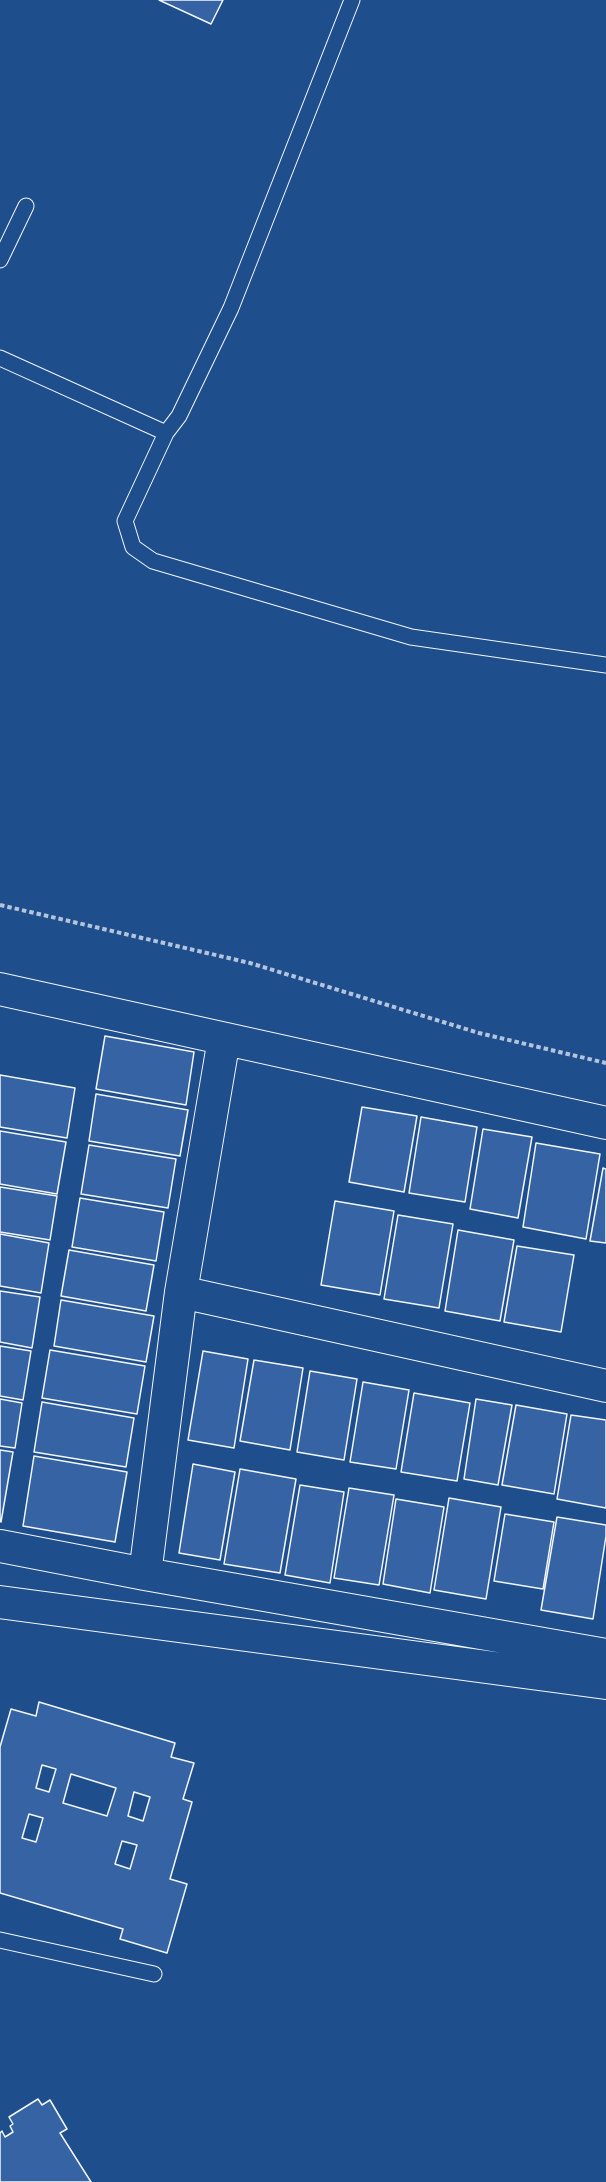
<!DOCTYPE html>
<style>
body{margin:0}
canvas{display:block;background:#1f4e8c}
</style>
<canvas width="606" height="2182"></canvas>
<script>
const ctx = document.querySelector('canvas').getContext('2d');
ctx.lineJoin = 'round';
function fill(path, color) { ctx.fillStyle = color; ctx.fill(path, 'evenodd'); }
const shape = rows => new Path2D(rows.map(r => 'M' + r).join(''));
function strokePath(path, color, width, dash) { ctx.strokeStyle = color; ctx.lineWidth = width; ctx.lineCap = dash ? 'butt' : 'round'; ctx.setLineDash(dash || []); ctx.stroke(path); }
const building = shape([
 [159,0,223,0,211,24,159,0],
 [105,1036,194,1052,186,1105,96,1089,105,1036],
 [0,1075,75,1088,67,1138,0,1127,0,1075],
 [96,1094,188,1110,180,1156,89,1141,96,1094],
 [362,1107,417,1116,404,1192,349,1182,362,1107],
 [421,1117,477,1127,465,1202,409,1193,421,1117],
 [483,1129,532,1137,518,1218,470,1209,483,1129],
 [0,1131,66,1142,57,1194,0,1184,0,1131],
 [536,1143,600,1154,586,1239,523,1227,536,1143],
 [89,1145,176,1159,168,1208,81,1194,89,1145],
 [603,1168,606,1169,606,1243,590,1241,603,1168],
 [0,1187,57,1196,50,1240,0,1232,0,1187],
 [80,1198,164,1212,156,1261,72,1247,80,1198],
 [335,1201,394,1211,380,1295,321,1285,335,1201],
 [398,1215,453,1224,439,1308,384,1299,398,1215],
 [458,1230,514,1240,500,1321,445,1311,458,1230],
 [0,1234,49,1243,41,1293,0,1286,0,1234],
 [517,1246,574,1255,561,1332,504,1322,517,1246],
 [69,1250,154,1265,146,1311,61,1296,69,1250],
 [0,1291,40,1297,32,1348,0,1342,0,1291],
 [61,1300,154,1316,146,1362,54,1346,61,1300],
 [0,1346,31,1351,23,1400,0,1396,0,1346],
 [50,1350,145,1366,137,1414,42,1398,50,1350],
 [203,1351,248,1359,234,1448,188,1440,203,1351],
 [254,1360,303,1368,290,1450,240,1441,254,1360],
 [310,1371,357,1379,344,1460,297,1452,310,1371],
 [363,1382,409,1390,396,1469,350,1462,363,1382],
 [414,1393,470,1403,457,1481,401,1472,414,1393],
 [0,1399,22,1403,15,1448,0,1446,0,1399],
 [476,1399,512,1405,498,1485,464,1479,476,1399],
 [42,1402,134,1418,126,1467,34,1452,42,1402],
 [516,1405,567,1414,554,1494,502,1485,516,1405],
 [571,1415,606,1420,606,1508,557,1499,571,1415],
 [0,1450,13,1452,1,1522,0,1521,0,1450],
 [34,1456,127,1472,115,1542,23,1526,34,1456],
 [193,1464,235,1472,220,1560,179,1553,193,1464],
 [240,1469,296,1479,280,1573,224,1564,240,1469],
 [300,1485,344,1492,330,1583,285,1575,300,1485],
 [349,1488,394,1495,379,1585,334,1578,349,1488],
 [449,1498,501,1507,486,1599,434,1590,449,1498],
 [396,1499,444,1507,430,1593,383,1584,396,1499],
 [505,1514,554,1522,543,1589,494,1581,505,1514],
 [557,1517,606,1525,606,1536,593,1619,541,1610,557,1517],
 [39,1702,175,1743,171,1757,194,1763,183,1799,192,1802,170,1879,187,1884,167,1953,120,1939,123,1929,0,1893,0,1747,11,1709,36,1716,39,1702],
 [42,1765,56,1769,49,1792,36,1788,42,1765],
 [71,1774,116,1788,107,1816,63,1803,71,1774],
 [134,1792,150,1797,143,1821,128,1816,134,1792],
 [29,1814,43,1818,36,1842,22,1838,29,1814],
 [122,1841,137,1845,130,1869,115,1864,122,1841],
 [38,2099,42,2105,50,2100,67,2129,60,2133,91,2182,0,2182,0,2133,2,2131,5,2137,13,2132,10,2126,13,2124,9,2117,38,2099]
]);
fill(building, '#3563a3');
strokePath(building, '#f2f6ff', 1.5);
const lane = shape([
 [352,0,231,308,179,416,166,433,125,521,133,547,153,561,411,637,606,665],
 [0,260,26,206],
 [0,358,166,433],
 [0,1940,154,1974]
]);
const street = shape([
 [0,989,606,1123],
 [181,1292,606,1386],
 [0,1546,145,1574,606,1655],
 [145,1574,181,1292,224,1039],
 [0,1602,606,1683]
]);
strokePath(lane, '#f2f6ff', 17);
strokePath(street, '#f2f6ff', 34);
strokePath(shape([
 [0,905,250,963,479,1033,606,1063]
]), '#b3c4dc', 4, [4.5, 3]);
strokePath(lane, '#1f4e8c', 15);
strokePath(street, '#1f4e8c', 32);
</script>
